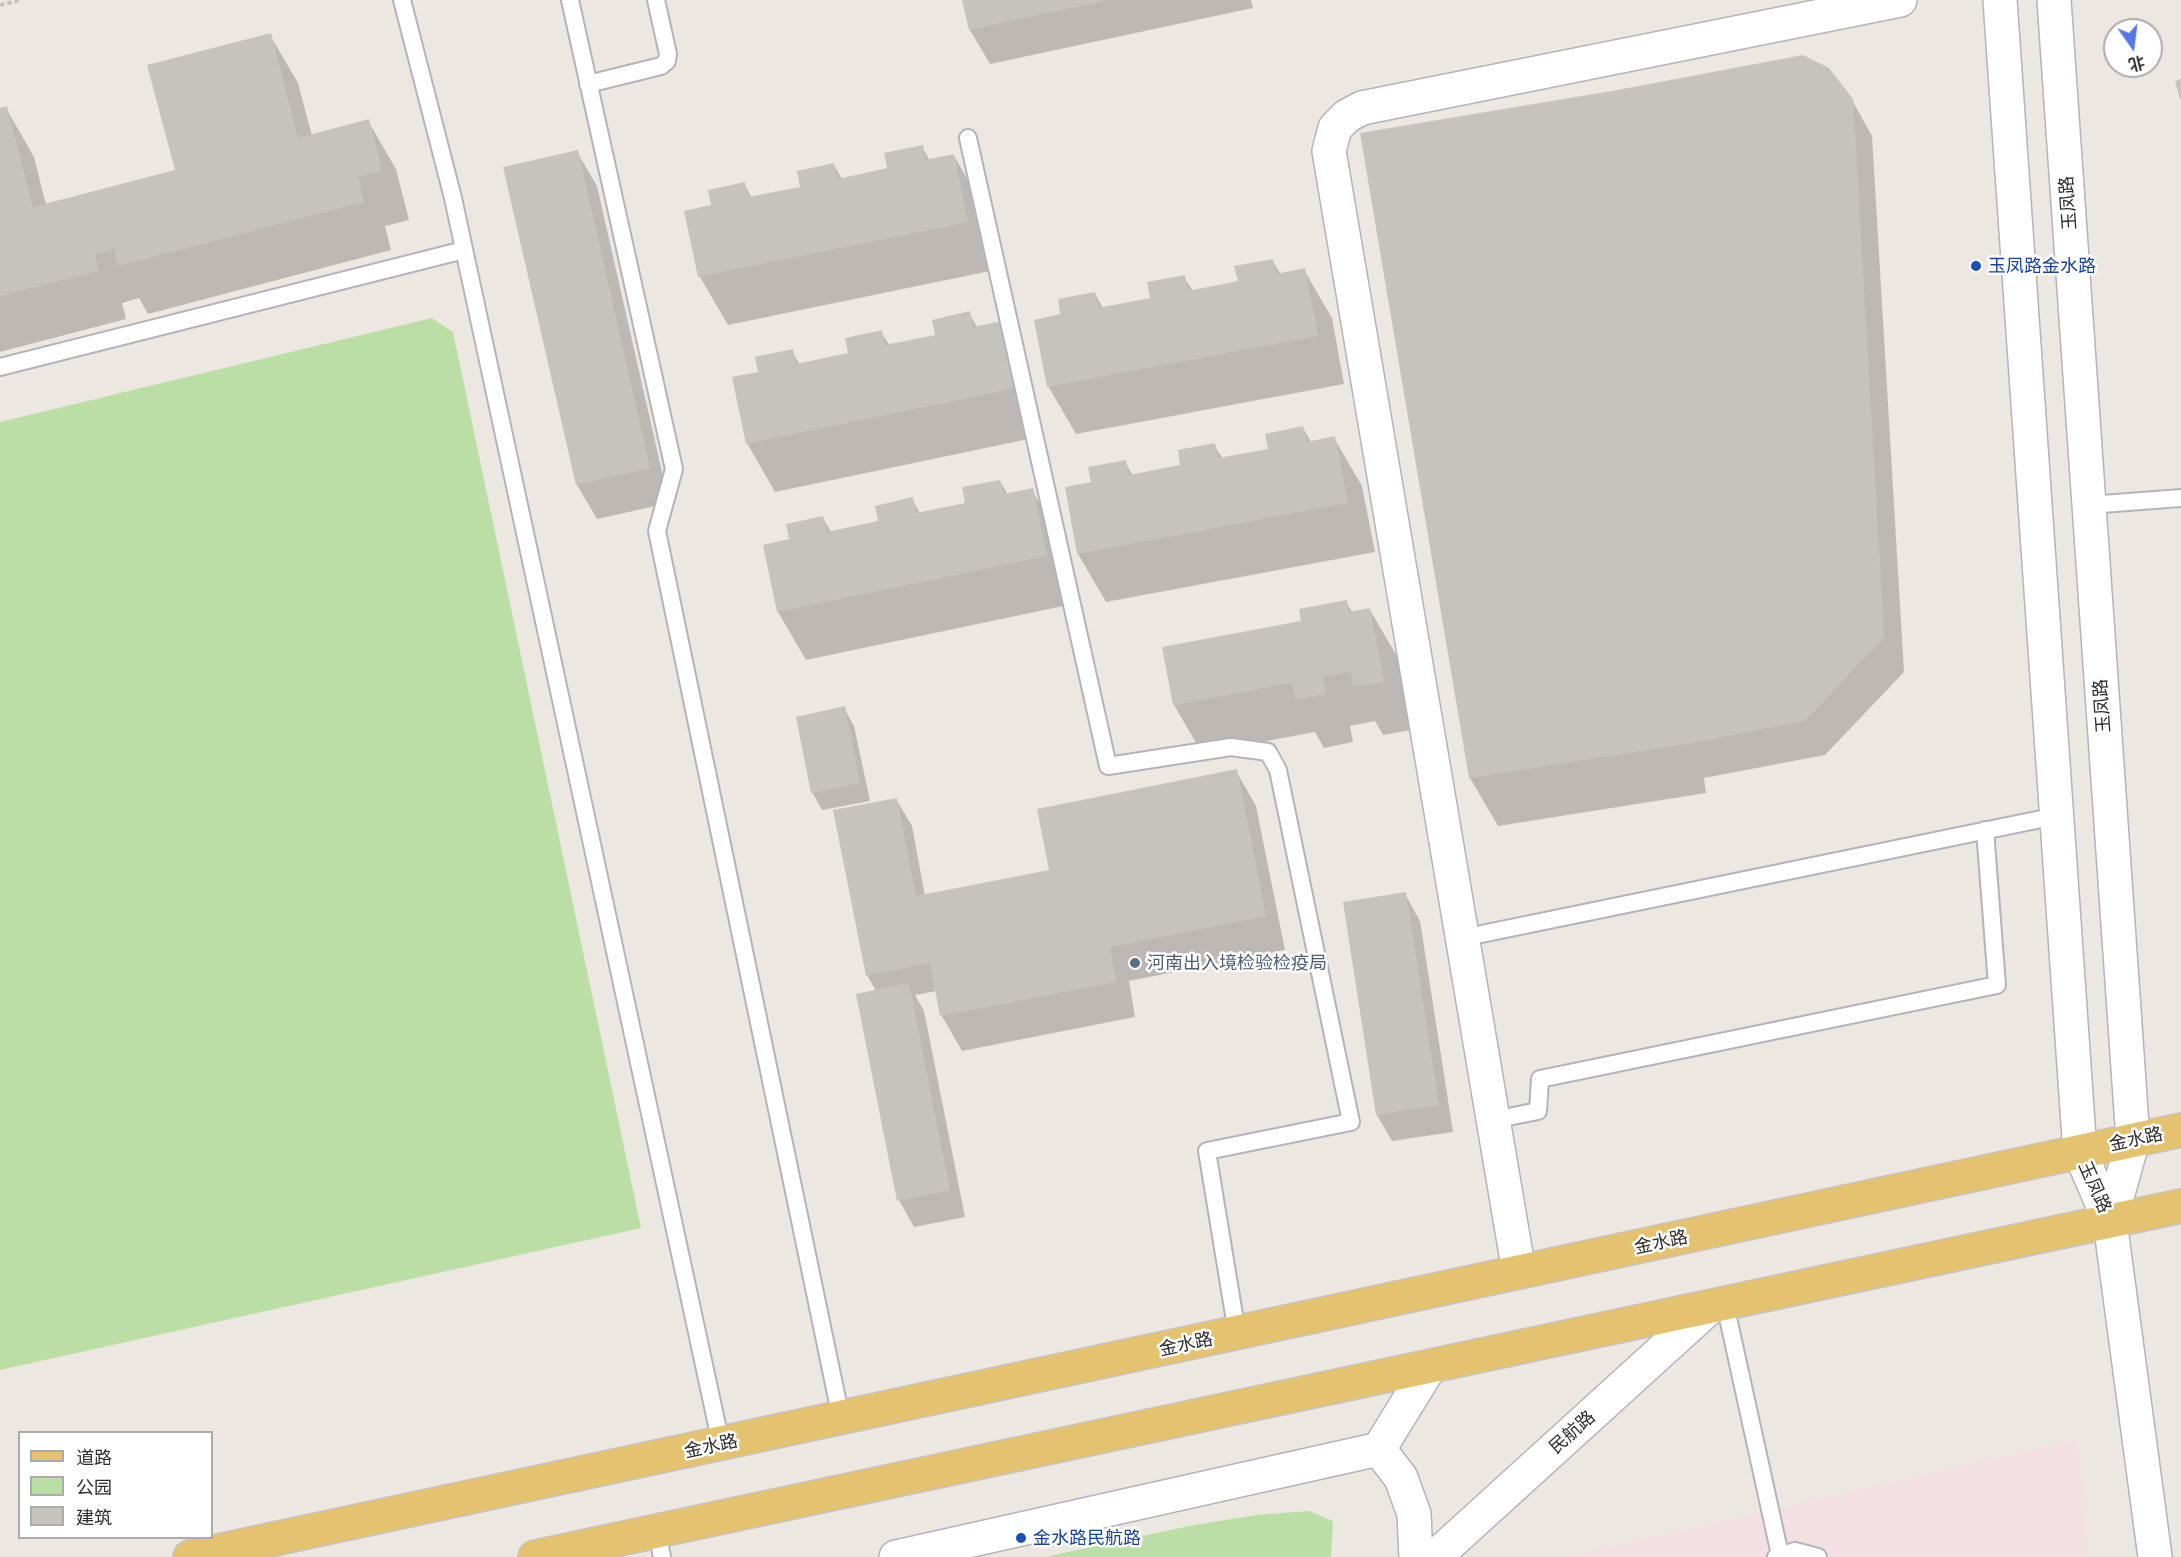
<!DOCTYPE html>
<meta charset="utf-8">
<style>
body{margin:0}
#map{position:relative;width:2181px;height:1557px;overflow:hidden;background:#ede7e1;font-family:Barlow,"Noto Sans SC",sans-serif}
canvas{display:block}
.legend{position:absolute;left:18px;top:1431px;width:195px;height:108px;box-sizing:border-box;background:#fff;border:2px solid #ababab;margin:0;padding:8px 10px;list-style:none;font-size:18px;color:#2d2d2d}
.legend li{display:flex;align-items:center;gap:12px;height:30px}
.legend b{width:30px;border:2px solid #ababab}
.north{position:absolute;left:2103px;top:18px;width:60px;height:60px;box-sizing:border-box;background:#fff;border:2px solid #ababab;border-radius:50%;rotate:166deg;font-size:16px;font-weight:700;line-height:24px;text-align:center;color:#2d2d2d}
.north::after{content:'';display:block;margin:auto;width:21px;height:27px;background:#5377e9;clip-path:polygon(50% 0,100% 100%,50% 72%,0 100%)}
</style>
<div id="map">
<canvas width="2181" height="1557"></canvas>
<ul class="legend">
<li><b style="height:8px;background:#e4c270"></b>道路</li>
<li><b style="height:16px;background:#bbdea4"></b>公园</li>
<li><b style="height:16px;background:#c6c2bc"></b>建筑</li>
</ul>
<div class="north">北</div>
</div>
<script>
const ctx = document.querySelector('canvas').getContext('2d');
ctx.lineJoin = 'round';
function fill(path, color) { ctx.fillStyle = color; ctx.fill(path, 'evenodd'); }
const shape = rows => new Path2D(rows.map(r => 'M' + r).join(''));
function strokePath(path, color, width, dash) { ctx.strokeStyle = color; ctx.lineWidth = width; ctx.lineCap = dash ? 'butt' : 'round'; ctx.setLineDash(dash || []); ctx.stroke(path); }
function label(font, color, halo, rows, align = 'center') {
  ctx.font = font + ' Barlow,"Noto Sans SC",sans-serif'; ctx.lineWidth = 5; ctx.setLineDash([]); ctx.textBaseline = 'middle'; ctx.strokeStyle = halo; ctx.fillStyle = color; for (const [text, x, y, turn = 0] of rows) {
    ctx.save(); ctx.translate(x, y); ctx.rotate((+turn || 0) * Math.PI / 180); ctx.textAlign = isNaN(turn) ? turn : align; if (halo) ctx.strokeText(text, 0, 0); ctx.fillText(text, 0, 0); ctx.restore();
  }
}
fill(shape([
 [2078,1439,2089,1557,1564,1557]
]), '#f2e0e2');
fill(shape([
 [432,318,453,332,641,1228,0,1370,0,422],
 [1309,1511,1333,1521,1331,1557,1045,1557,1189,1526,1256,1515]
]), '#bbdea4');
fill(shape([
 [964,0,1251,0,1253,8,990,64,970,30],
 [270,35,298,83,312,136,368,121,396,169,409,220,385,226,391,250,148,314,139,298,122,303,126,319,0,352,0,110,6,108,34,157,46,205,177,171],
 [1852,100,1872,136,1904,672,1825,755,1704,778,1706,793,1498,826,1470,778],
 [922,147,930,161,954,156,982,204,995,270,728,325,700,277,686,212,713,206,744,184,752,198,802,188,834,165,842,179,889,170],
 [577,152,597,186,669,503,597,519,577,485],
 [1272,260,1281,275,1304,270,1332,318,1344,384,1076,434,1048,386,1095,294,1103,308,1151,299,1184,277,1193,291,1239,282],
 [969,313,977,327,1001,323,1029,371,1043,436,775,492,747,443,760,373,792,351,800,365,850,354,881,332,890,346,937,336],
 [1303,428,1311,442,1334,438,1362,486,1375,552,1106,602,1078,554,1093,483,1125,462,1133,476,1182,466,1214,445,1223,459,1270,450],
 [1000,481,1008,495,1032,490,1060,538,1073,604,806,660,778,612,791,540,823,518,831,532,880,522,912,499,920,513,967,504],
 [1346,602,1353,613,1370,610,1398,658,1411,730,1383,735,1375,721,1350,726,1353,742,1324,748,1315,732,1202,753,1174,705,1303,623],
 [844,708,854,726,870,801,822,810,812,792],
 [1236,771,1256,806,1285,950,1129,981,1135,1017,962,1051,942,1016,937,991,915,995,924,1011,965,1217,914,1227,899,1200,876,991,867,975,896,799,912,826,925,896,1051,871],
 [1405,894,1420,921,1453,1132,1392,1141,1377,1115,1345,903]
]), '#0003');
fill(shape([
 [962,0,1104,0,1104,1,969,30],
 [271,33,298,138,369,119,382,171,358,177,364,202,118,266,114,249,95,255,99,271,0,296,0,108,7,106,33,207,175,170,147,65],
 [1803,55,1829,68,1853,99,1884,637,1805,721,1680,745,1469,778,1360,133,1612,91],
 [2181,79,2181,99,2180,99,2175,81],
 [923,145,925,160,954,154,968,222,698,277,684,211,711,205,708,190,745,182,748,197,800,187,797,171,834,163,838,179,887,168,884,153],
 [578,150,650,468,576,485,503,167],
 [1273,259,1276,274,1305,268,1318,336,1047,387,1034,320,1060,314,1058,299,1095,292,1098,308,1150,298,1147,282,1185,275,1188,291,1238,281,1234,266],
 [970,311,973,327,1002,321,1016,388,746,444,732,377,758,372,755,357,793,349,796,364,848,353,845,338,882,330,885,345,935,335,932,320],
 [1303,426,1307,442,1335,436,1348,503,1077,554,1065,487,1091,482,1088,467,1126,460,1129,475,1180,465,1178,450,1215,443,1218,458,1268,449,1265,434],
 [1000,480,1004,494,1033,488,1047,556,777,612,763,545,789,539,786,524,823,516,827,532,878,521,875,506,913,497,916,513,965,503,962,487],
 [1347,600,1349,612,1370,608,1384,682,1353,687,1351,672,1323,677,1326,694,1295,700,1292,683,1173,705,1162,647,1301,621,1299,609],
 [845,706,860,783,811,793,796,717],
 [1237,769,1266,916,1110,947,1116,982,940,1016,930,963,866,976,833,810,897,798,916,896,1049,870,1037,809],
 [1406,892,1439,1105,1376,1115,1343,902],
 [909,983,950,1190,897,1201,856,994]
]), '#c6c2bc');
const lane = shape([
 [402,0,453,198,721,1444],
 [570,0,674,469,657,531,841,1418],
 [588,84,661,66,667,61,668,54,656,0],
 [968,138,1108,766,1231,747,1268,752,1278,770,1351,1122,1207,1151,1237,1333],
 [0,367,464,250],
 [2089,505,2181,498],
 [1462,938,2056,816],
 [1493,1120,1538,1111,1540,1079,1997,985,1985,830],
 [1725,1304,1780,1555],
 [657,1532,662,1557],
 [1776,1557,1795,1551,1818,1557]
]);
const street = shape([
 [2110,1222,2155,1557],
 [1519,1272,1329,151,1335,128,1347,116,1362,108,1900,0],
 [1379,1449,1401,1478,1414,1514,1416,1557],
 [896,1557,1379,1449,1429,1368],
 [1435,1557,1710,1307]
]);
const secondary = shape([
 [2000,0,2080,1152,2110,1222],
 [2054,0,2133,1140,2110,1222]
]);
const primary = shape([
 [190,1557,2181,1130],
 [535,1557,2181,1206]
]);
strokePath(lane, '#b2b4bc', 20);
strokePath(street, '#b2b4bc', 36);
strokePath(secondary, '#b2b4bc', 36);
strokePath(primary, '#c4c4c4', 36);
strokePath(shape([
 [0,5,21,0]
]), '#c4c4c4', 4, [4.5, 3]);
strokePath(lane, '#fff', 16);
strokePath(street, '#fff', 33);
strokePath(secondary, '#fff', 33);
strokePath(primary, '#e4c270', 33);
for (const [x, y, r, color] of [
 [1976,266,6,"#1a4fb4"],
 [1135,963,6,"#5c6f8a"],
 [1021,1538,6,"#1a4fb4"]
]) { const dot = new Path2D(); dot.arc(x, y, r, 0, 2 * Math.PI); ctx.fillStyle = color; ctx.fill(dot); strokePath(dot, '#fff', 2); }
label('18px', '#2d2d2d', '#fff', [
 ["玉凤路",2068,203,-94],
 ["玉凤路",2102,706,-94],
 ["金水路",2136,1139,-12],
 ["玉凤路",2095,1187,66],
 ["金水路",1661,1242,-12],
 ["金水路",1186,1344,-12],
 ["民航路",1572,1432,-42],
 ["金水路",711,1446,-12]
]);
label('18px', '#164399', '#fff', [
 ["玉凤路金水路",1988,266],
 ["金水路民航路",1033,1538]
], 'left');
label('18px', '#4e5e75', '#fff', [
 ["河南出入境检验检疫局",1147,963]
], 'left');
</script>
